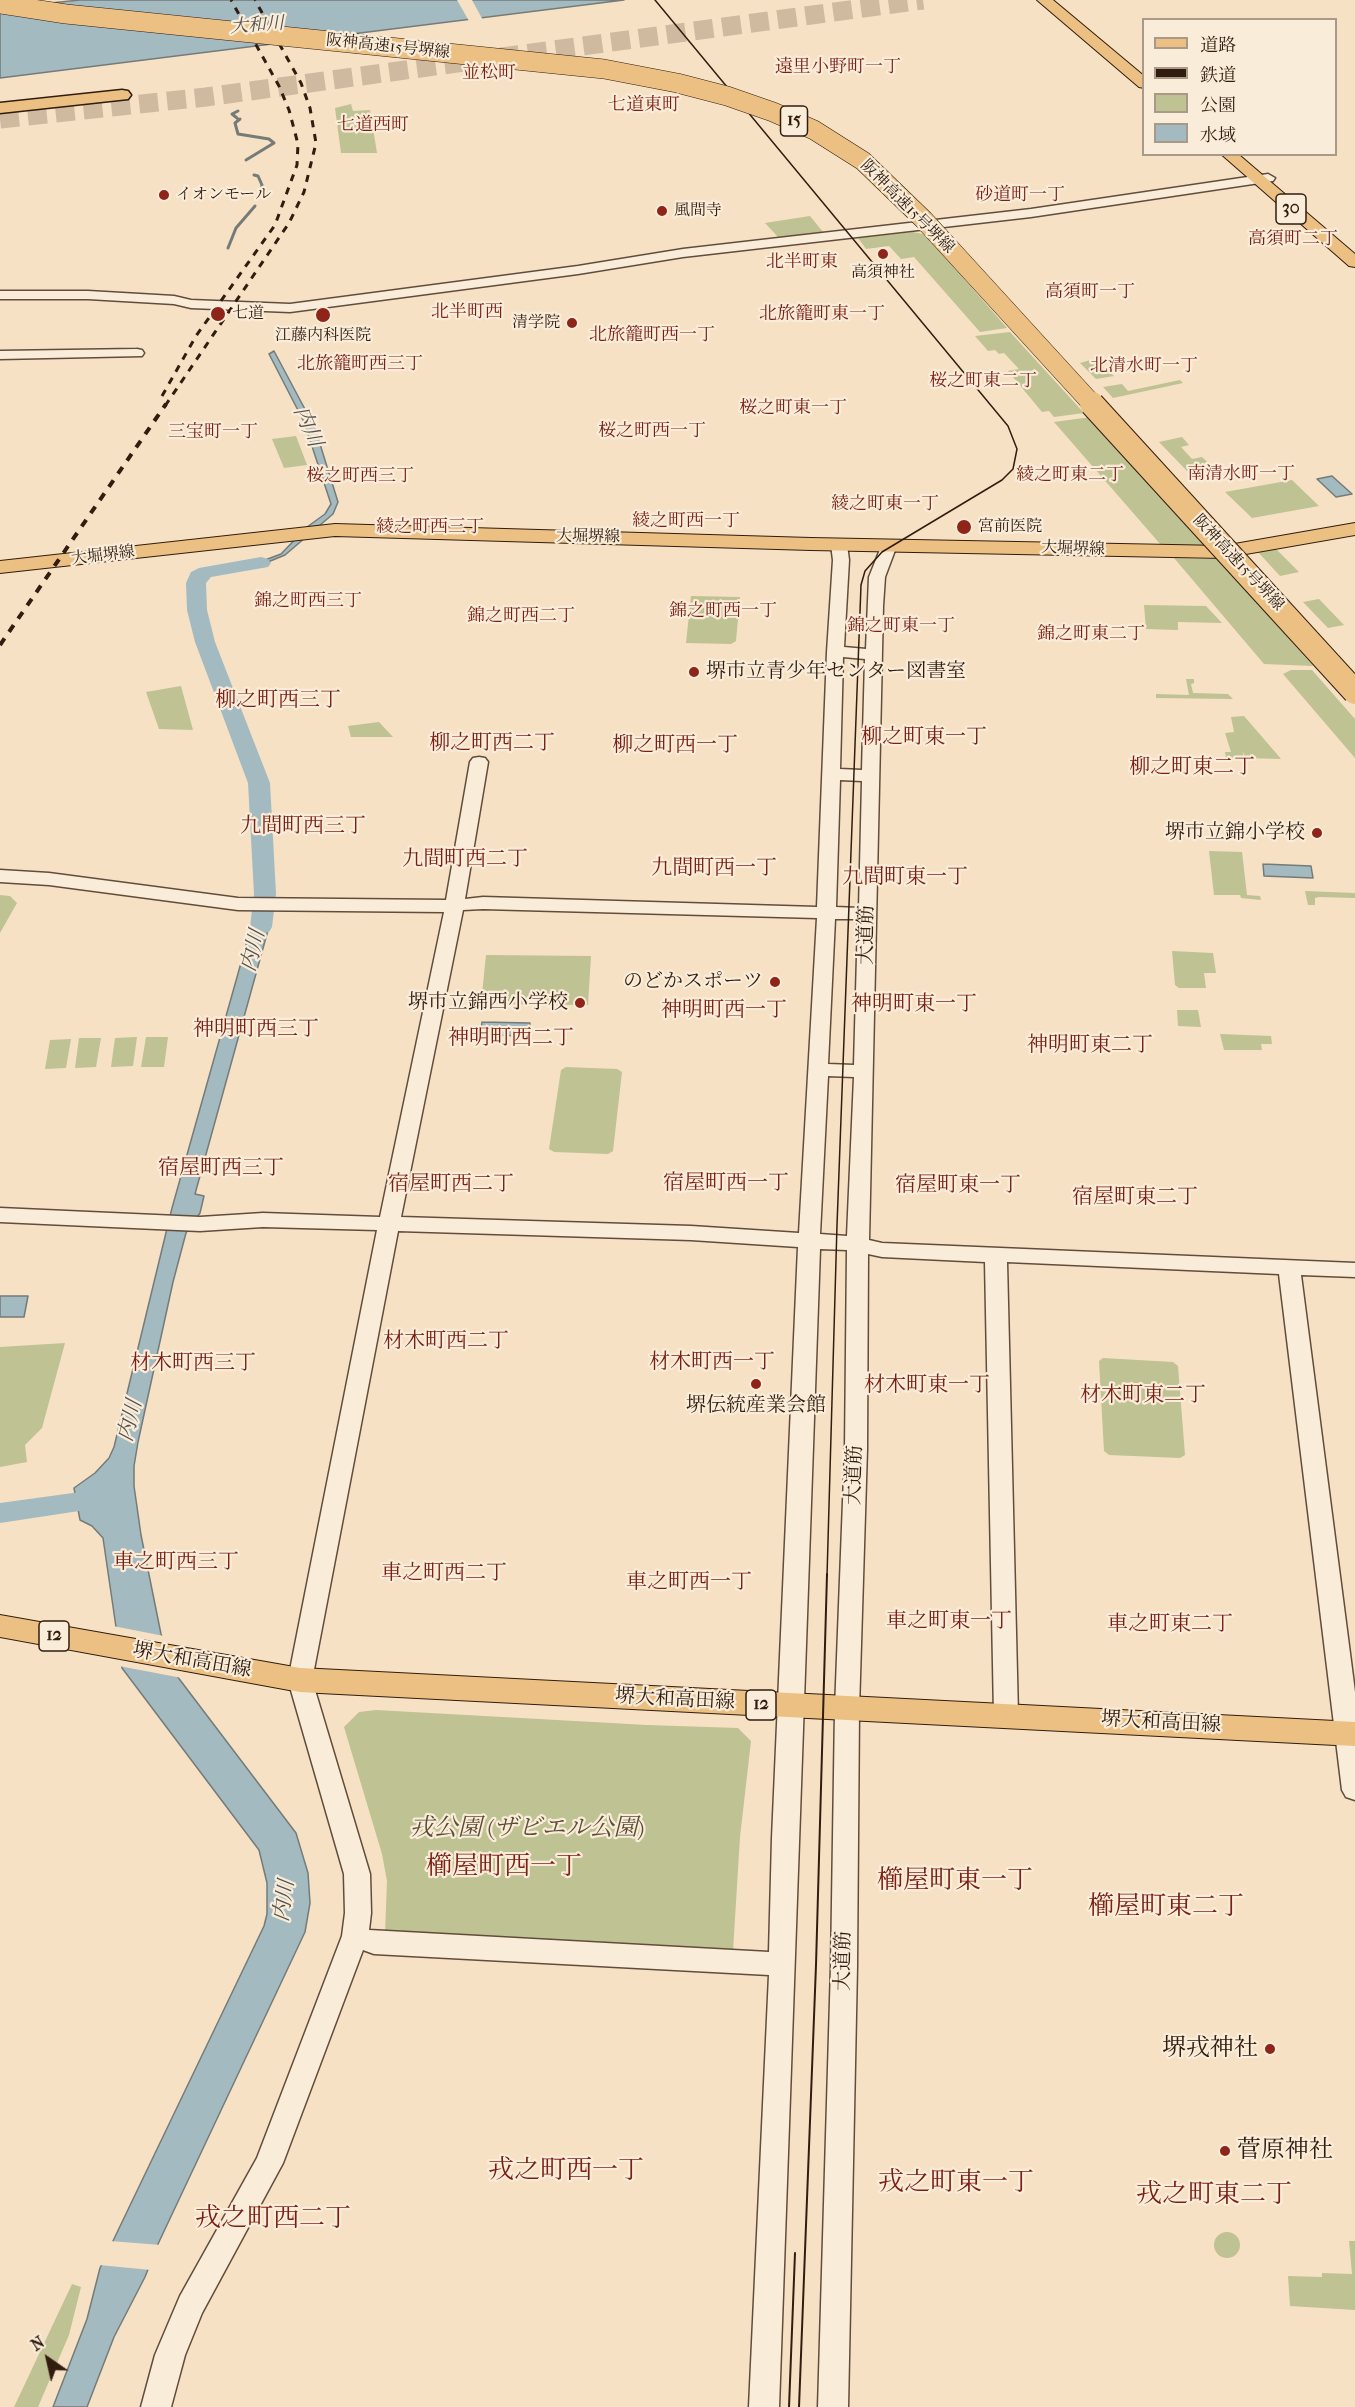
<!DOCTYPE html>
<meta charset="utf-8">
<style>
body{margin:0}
#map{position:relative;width:1355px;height:2407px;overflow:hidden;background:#f6e1c4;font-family:"IM FELL French Canon","Noto Serif JP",serif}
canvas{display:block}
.legend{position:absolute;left:1142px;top:18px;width:195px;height:138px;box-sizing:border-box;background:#f9ecd9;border:2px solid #a99988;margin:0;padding:8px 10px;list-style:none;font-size:18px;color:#311c0f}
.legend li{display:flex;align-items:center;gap:12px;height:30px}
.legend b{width:30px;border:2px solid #a99988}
.north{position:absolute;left:18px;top:2329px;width:60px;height:60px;-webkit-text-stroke:4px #f9ecd9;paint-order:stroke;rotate:326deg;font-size:16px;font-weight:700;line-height:24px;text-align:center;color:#311c0f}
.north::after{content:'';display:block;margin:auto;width:21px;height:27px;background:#311c0f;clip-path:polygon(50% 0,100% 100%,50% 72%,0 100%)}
</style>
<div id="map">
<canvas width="1355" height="2407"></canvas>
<ul class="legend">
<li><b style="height:8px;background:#ebc082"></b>道路</li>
<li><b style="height:8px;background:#311c0f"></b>鉄道</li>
<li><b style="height:16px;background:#bfc292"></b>公園</li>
<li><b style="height:16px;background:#a3bac0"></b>水域</li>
</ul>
<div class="north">N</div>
</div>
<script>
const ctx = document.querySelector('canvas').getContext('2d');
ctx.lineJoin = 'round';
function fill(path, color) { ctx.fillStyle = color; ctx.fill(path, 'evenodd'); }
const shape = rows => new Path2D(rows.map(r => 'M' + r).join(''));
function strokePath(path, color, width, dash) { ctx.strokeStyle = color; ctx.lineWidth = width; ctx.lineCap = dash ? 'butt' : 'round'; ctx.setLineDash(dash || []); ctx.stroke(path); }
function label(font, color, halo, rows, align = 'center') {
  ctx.font = font + ' "IM FELL French Canon","Noto Serif JP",serif'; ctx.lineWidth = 4.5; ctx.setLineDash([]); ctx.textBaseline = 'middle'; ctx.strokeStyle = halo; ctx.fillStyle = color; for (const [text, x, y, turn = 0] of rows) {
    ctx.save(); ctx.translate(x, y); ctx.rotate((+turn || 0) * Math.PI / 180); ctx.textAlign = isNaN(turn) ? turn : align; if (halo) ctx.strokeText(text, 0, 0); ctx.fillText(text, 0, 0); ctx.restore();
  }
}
fill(shape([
 [351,104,353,111,370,110,377,153,341,153,335,108],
 [810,216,823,232,778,237,765,223],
 [913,232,923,234,930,240,1007,328,980,332,914,257,901,259,889,246,866,249,858,238],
 [1010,332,1084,413,1054,417,1049,411,1042,412,1008,371,1019,369,1004,353,999,354,995,350,988,351,975,336],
 [1094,359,1114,376,1096,379,1080,363],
 [1180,380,1183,383,1113,398,1103,387,1122,384,1128,391],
 [1091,417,1206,546,1161,545,1054,422],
 [296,436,307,465,284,468,272,439],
 [1182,437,1189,445,1181,447,1192,459,1202,457,1214,468,1187,471,1159,442],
 [1292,480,1319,506,1252,518,1225,492],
 [1276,549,1299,572,1280,576,1258,552],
 [1174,558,1218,559,1313,666,1264,664],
 [691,596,740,597,736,641,731,644,686,643],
 [1319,599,1344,625,1328,628,1303,602],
 [1144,605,1206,606,1222,623,1178,622,1178,630,1146,629],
 [1291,670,1312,670,1355,719,1355,758,1283,674],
 [1186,679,1194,679,1194,683,1191,684,1193,693,1228,694,1233,699,1156,698,1156,694,1189,695],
 [181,686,193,730,159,729,146,692],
 [1244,716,1276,753,1281,759,1245,758,1243,752,1243,759,1226,758,1225,752,1231,752,1225,733,1234,732,1231,717],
 [379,722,393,737,351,737,348,726],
 [1209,851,1242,852,1247,895,1260,896,1261,900,1241,898,1240,895,1214,895],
 [1305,891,1355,893,1355,898,1319,897,1315,898,1315,905,1308,905],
 [0,895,10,896,17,903,0,933],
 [1172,951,1213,953,1216,973,1204,973,1206,988,1179,988,1175,985],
 [486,955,591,956,588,1005,481,1004],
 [1177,1010,1198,1010,1201,1027,1178,1026],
 [1220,1034,1271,1036,1272,1044,1261,1044,1262,1050,1224,1050],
 [137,1037,133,1066,111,1067,115,1038],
 [146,1037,168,1037,164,1067,141,1067],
 [79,1038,101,1038,96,1067,75,1068],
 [71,1039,66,1068,45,1069,50,1040],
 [566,1067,617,1069,622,1072,613,1151,608,1154,554,1152,549,1149,561,1070],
 [65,1343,42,1428,25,1445,27,1462,0,1467,0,1347],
 [1103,1358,1173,1362,1178,1366,1185,1455,1180,1458,1109,1455,1104,1451,1099,1361],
 [376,1710,647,1725,738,1728,751,1741,740,1837,733,1951,385,1934,387,1881,382,1854,344,1727,359,1712],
 '1214 2245a13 13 0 1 1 26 0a13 13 0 1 1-26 0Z',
 [1349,2241,1355,2241,1355,2310,1290,2306,1288,2276,1322,2277,1322,2273,1352,2274],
 [72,2284,81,2287,69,2335,38,2407,14,2407]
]), '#bfc292');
const water = shape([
 [80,0,624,0,0,78,0,8,80,0],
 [274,351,315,428,338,502,333,514,285,555,263,564,228,570,228,568,257,563,281,554,307,527,325,514,331,504,304,422,269,354,274,351],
 [1332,476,1352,494,1336,497,1317,479,1332,476],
 [1263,864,1311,866,1313,878,1264,876,1263,864],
 [263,894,269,894,270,923,195,1194,204,1196,200,1213,186,1233,173,1282,138,1442,134,1466,134,1486,141,1535,161,1634,177,1676,296,1833,308,1873,310,1903,305,1932,158,2244,145,2277,114,2337,87,2407,53,2407,87,2319,100,2268,264,1926,267,1914,267,1883,259,1850,122,1668,103,1538,92,1526,80,1520,74,1488,95,1473,109,1458,114,1447,172,1208,259,899,263,894],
 [482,1022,530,1023,529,1036,480,1035,482,1022],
 [0,1296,28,1296,24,1317,0,1317,0,1296]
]);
fill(water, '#a3bac0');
strokePath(water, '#757b79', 1.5);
fill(shape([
 [457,0,472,0,484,22,472,23,469,21],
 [113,1626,164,1636,182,1678,119,1666],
 [110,2241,161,2245,151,2270,99,2265]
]), '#f6e1c4');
strokePath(shape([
 [237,118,232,114,238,111],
 [240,119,235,123,238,134,269,139,274,143,246,160],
 [254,175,258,176,262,185,261,192],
 [228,248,236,228,255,206]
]), '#757b79', 3);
fill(shape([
 [261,557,268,559,271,563,268,567,211,577,206,583,207,610,215,642,270,783,276,894,272,927,269,932,261,934,253,932,250,927,254,894,248,783,195,642,187,610,186,583,191,572,199,568,261,557],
 [102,1489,112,1492,116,1499,112,1506,0,1523,0,1503,102,1489]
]), '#a3bac0');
strokePath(shape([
 [0,119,206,97,923,0]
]), '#cfbaa0', 19, [19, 9]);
const minor = shape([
 [1268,174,1275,178,1273,181,1031,217,683,257,578,274,290,312,191,308,174,304,88,299,0,299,0,291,88,291,174,296,191,300,290,304,578,266,683,249,1031,209,1268,174],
 [137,349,142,350,144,353,142,356,0,359,0,351,137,349],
 [839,540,847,545,849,560,844,647,866,649,869,577,883,542,895,542,897,545,885,577,883,606,869,1240,882,1243,1355,1263,1355,1277,1301,1275,1355,1692,1355,1800,1346,1797,1342,1790,1279,1274,1007,1262,1018,1715,1015,1722,1006,1725,997,1722,994,1715,985,1262,882,1257,868,1254,867,1449,859,1709,857,1966,848,2407,818,2407,831,1966,835,1709,845,1449,847,1250,820,1249,779,2407,749,2407,769,1975,374,1954,363,1950,283,2163,202,2313,185,2355,171,2407,141,2407,155,2355,180,2296,257,2158,342,1936,345,1913,344,1874,288,1680,377,1230,263,1227,200,1231,0,1222,0,1208,200,1217,263,1213,380,1217,444,912,238,910,49,885,0,882,0,870,49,873,238,898,446,900,470,762,473,758,479,757,485,758,488,762,465,899,483,897,817,907,827,652,833,560,831,545,839,540],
 [843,657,865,659,862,770,840,769,843,657],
 [840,780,862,781,859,908,836,907,840,780],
 [483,909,817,918,799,1233,691,1226,401,1217,463,910,483,909],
 [835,919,858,919,854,1065,828,1064,835,919],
 [828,1076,854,1077,847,1236,820,1234,828,1076],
 [398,1231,691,1240,798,1247,772,1838,769,1952,369,1930,371,1913,370,1874,312,1680,398,1231]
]);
const major = shape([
 [1037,0,1053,0,1144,76,1144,88,1139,87,1037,0],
 [1221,154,1238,154,1355,254,1355,267,1349,266,1221,154],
 [1355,523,1355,535,1223,558,811,550,335,536,0,573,0,561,335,524,811,538,1223,546,1355,523],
 [0,1615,300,1668,1355,1722,1355,1746,300,1692,0,1637,0,1615]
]);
const highway = shape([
 [122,90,128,91,131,95,128,99,0,113,0,103,122,90]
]);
strokePath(minor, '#624d3c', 3);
strokePath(major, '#311c0f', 2);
strokePath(highway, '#311c0f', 3);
fill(minor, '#f9ecd9');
fill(major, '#ebc082');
fill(highway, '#ebc082');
strokePath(shape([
 [655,0,1008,426,1017,449,1013,469,1002,480,882,552,865,571,861,585,837,1225,827,1576]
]), '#311c0f', 1.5);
strokePath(shape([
 [789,2407,795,2253],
 [799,2407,816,1965,827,1574]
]), '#311c0f', 2);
strokePath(shape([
 [162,396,196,336,275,225,297,165,298,144,289,110,279,86,231,0],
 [165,406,289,223,304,192,316,143,310,108,301,83,255,0]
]), '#311c0f', 3, [7, 7]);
strokePath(shape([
 [0,645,166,404]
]), '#311c0f', 4, [8, 8]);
const highwayBridgeFar1 = shape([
 [0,4,66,14,604,69,677,83,727,96,773,112,814,130,863,161,924,220,1094,406]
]);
const highwayBridge = shape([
 [1092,404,1355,692]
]);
strokePath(highwayBridgeFar1, '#311c0f', 20, []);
strokePath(highwayBridge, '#311c0f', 26, []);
strokePath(highwayBridgeFar1, '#ebc082', 19);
strokePath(highwayBridge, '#ebc082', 24);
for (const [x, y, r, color] of [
 [164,195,6,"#8f2418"],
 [662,211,6,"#8f2418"],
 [883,254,6,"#8f2418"],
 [218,314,8,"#8f2418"],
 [323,315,8,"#8f2418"],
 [572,323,6,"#8f2418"],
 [964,527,8,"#8f2418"],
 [694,672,6,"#8f2418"],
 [1317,833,6,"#8f2418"],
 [775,982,6,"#8f2418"],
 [580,1003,6,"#8f2418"],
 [756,1384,6,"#8f2418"],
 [1270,2049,6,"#8f2418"],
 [1225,2151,6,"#8f2418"]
]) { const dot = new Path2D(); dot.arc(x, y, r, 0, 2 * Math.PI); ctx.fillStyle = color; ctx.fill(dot); strokePath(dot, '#f9ecd9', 2); }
label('16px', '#311c0f', '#f9ecd9', [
 ["阪神高速15号堺線",388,47,6],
 ["阪神高速15号堺線",907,207,45],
 ["大堀堺線",588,537,1],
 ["大堀堺線",1073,549,2],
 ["大堀堺線",103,556,-7],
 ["阪神高速15号堺線",1238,563,47]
]);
label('16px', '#311c0f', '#f9ecd9', [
 ["イオンモール",176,195],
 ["風間寺",674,211],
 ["高須神社",883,273,"center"],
 ["七道",232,314],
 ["清学院",560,323,"right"],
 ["江藤内科医院",323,336,"center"],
 ["宮前医院",978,527]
], 'left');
label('italic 18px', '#59534d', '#f9ecd9', [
 ["大和川",257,26,-4]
]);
label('18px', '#7a1f14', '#f9ecd9', [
 ["遠里小野町一丁",838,68],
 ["並松町",489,74],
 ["七道東町",644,106],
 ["七道西町",373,126],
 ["砂道町一丁",1020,196],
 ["高須町二丁",1293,240],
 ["北半町東",802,263],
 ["高須町一丁",1090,293],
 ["北半町西",467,313],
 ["北旅籠町東一丁",822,315],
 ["北旅籠町西一丁",652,336],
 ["北旅籠町西三丁",360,365],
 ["北清水町一丁",1144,367],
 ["桜之町東二丁",983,382],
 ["桜之町東一丁",793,409],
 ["桜之町西一丁",652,432],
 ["三宝町一丁",213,433],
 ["南清水町一丁",1241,475],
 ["綾之町東二丁",1070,476],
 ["桜之町西三丁",360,477],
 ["綾之町東一丁",885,505],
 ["綾之町西一丁",686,522],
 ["綾之町西三丁",430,528],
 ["錦之町西三丁",308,602],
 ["錦之町西一丁",723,612],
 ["錦之町西二丁",521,617],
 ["錦之町東一丁",901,627],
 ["錦之町東二丁",1091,635]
]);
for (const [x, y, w] of [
 [794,121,27],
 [1291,209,30],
 [54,1636,30],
 [761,1705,30]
]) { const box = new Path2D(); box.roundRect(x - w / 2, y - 15, w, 30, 4.5); ctx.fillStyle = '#f9ecd9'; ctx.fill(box); strokePath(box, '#311c0f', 1.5); }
label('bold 18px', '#311c0f', null, [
 ["15",794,121],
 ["30",1291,209],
 ["12",54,1636],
 ["12",761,1705]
]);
label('20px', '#311c0f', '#f9ecd9', [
 ["堺市立青少年センター図書室",706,672,"left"],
 ["堺市立錦小学校",1305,833],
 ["のどかスポーツ",763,982],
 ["堺市立錦西小学校",568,1003],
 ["堺伝統産業会館",756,1406,"center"]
], 'right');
label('20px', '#311c0f', '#f9ecd9', [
 ["大道筋",867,935,-89],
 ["大道筋",855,1475,-88],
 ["堺大和高田線",192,1661,10],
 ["堺大和高田線",675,1700,3],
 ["堺大和高田線",1161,1723,3],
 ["大道筋",844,1961,-89]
]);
label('italic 21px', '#59534d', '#f9ecd9', [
 ["内川",307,427,67],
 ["内川",254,951,-76],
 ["内川",131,1421,-76],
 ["内川",285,1901,-82]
]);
label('21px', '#7a1f14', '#f9ecd9', [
 ["柳之町西三丁",278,701],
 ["柳之町東一丁",924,738],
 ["柳之町西二丁",492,744],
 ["柳之町西一丁",675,746],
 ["柳之町東二丁",1192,768],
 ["九間町西三丁",303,827],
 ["九間町西二丁",465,860],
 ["九間町西一丁",714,869],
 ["九間町東一丁",905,878],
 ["神明町東一丁",914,1005],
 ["神明町西一丁",724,1011],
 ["神明町西三丁",256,1030],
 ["神明町西二丁",511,1039],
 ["神明町東二丁",1090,1046],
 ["宿屋町西三丁",221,1169],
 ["宿屋町西一丁",726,1184],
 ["宿屋町西二丁",451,1185],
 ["宿屋町東一丁",958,1186],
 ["宿屋町東二丁",1135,1198],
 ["材木町西二丁",446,1342],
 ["材木町西一丁",712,1363],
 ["材木町西三丁",193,1364],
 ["材木町東一丁",927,1386],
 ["材木町東二丁",1143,1396],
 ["車之町西三丁",176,1563],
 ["車之町西二丁",444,1574],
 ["車之町西一丁",689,1583],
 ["車之町東一丁",949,1622],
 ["車之町東二丁",1170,1625]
]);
label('italic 24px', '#5c4e36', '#f9ecd9', [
 ["戎公園 (ザビエル公園)",527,1829]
]);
label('24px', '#311c0f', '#f9ecd9', [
 ["堺戎神社",1258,2049],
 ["菅原神社",1237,2151,"left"]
], 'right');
label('26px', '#7a1f14', '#f9ecd9', [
 ["櫛屋町西一丁",504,1868],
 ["櫛屋町東一丁",955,1882],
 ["櫛屋町東二丁",1166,1908],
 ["戎之町西一丁",566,2172],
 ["戎之町東一丁",956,2184],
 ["戎之町東二丁",1214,2196],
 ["戎之町西二丁",273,2220]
]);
</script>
